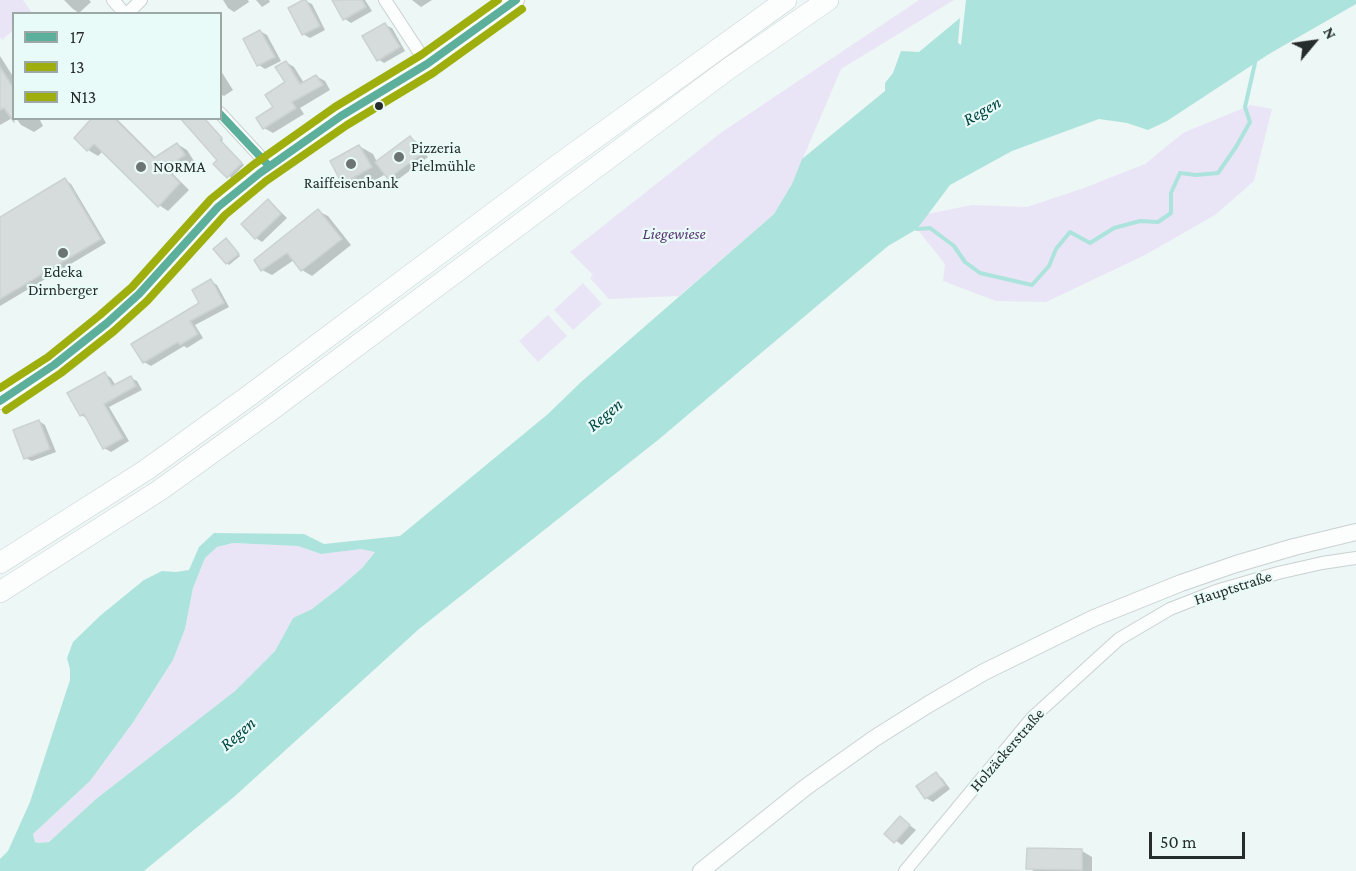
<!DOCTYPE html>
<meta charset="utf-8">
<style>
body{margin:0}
#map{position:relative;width:1356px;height:871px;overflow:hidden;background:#edf7f5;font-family:"Crimson Pro",serif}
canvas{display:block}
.legend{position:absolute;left:12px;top:12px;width:210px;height:108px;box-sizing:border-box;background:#e9fbf8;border:2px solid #9ba8a6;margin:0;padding:8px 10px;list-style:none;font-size:18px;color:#262c2b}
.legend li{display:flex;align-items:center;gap:12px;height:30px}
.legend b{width:30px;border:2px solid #9ba8a6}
.north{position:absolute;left:1284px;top:12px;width:60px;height:60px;-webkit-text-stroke:4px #e9fbf8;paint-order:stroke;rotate:61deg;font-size:16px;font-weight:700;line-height:24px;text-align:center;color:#262c2b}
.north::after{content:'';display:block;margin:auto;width:21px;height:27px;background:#262c2b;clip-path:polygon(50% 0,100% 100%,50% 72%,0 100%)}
.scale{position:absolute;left:1149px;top:832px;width:96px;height:27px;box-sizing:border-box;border:3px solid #262c2b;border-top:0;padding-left:8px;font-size:18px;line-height:21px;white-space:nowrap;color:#262c2b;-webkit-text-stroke:4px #e9fbf8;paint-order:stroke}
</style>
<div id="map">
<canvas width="1356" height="871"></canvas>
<ul class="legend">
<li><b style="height:8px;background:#5cb09b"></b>17</li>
<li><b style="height:8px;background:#9eae0c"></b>13</li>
<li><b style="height:8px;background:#9eae0c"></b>N13</li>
</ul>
<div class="north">N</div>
<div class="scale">50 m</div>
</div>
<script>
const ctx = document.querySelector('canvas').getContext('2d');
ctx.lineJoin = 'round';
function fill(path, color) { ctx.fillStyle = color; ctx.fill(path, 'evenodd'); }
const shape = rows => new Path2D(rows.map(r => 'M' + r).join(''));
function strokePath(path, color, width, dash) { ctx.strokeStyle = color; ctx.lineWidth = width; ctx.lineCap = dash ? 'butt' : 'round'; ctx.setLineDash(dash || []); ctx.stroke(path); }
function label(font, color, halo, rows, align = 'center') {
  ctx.font = font + ' "Crimson Pro",serif'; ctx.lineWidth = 4.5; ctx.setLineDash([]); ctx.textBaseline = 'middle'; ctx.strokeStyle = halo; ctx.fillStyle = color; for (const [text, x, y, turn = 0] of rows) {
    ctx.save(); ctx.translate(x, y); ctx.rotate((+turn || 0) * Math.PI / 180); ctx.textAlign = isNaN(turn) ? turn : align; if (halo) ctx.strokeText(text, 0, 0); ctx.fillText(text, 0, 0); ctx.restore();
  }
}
fill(shape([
 [0,0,23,0,32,13,14,14,13,30,2,40,0,37],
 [919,0,954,0,841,69,792,184,774,214,679,296,609,299,590,278,593,275,570,252,722,132],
 [1251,105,1272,109,1254,181,1215,215,1145,255,1046,302,996,301,943,281,945,264,917,229,927,214,972,205,1027,207,1084,188,1145,164,1183,133],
 [583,283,602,304,573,330,554,310],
 [548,315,567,336,538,362,519,341],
 [233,543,298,546,321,554,361,548,375,551,362,568,339,588,312,609,293,618,275,651,235,691,96,799,49,842,38,843,35,842,33,834,90,781,134,721,173,660,185,629,193,588,205,558,217,547]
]), '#eae5f6');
fill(shape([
 [966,0,1356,0,1356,4,1269,54,1167,121,1148,130,1127,123,1099,119,1012,151,950,185,917,229,888,246,658,440,419,629,235,796,144,871,0,871,0,859,8,851,30,802,70,680,70,669,67,658,73,642,101,615,144,580,162,571,176,572,189,570,199,547,214,533,304,534,324,544,400,536,548,414,581,382,774,214,792,184,802,159,885,91,885,83,893,73,901,51,919,52,960,18,958,43,961,45],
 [233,543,298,546,321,554,361,549,375,552,362,568,339,588,312,609,293,618,275,651,235,691,96,799,49,842,38,843,35,842,33,834,90,781,134,721,173,660,185,629,193,588,205,558,217,547]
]), '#ade3dd');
fill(shape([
 [64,0,89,0,91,2,79,13,73,9],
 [223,0,248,0,249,2,234,12,228,8],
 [256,0,269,0,270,2,262,7],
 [333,0,365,0,372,11,351,23,345,19],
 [412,0,432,0,421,7],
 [305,1,312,4,325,30,310,38,303,34,290,9],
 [385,25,392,28,405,51,384,63,378,59],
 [260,31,267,35,281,61,265,69,259,65],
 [0,56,14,78,14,117,0,125],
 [286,62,294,67,304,83,316,76,325,81,330,90,300,108,304,114,273,133,264,128,258,118,275,108,287,83],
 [221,71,233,90,224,96,220,94],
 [16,118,39,118,43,126,34,132,21,125],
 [95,118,116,118,156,158,177,144,187,150,194,161,173,174,189,190,168,211,159,205,103,151,98,156,88,150,76,138],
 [208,123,223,140,221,142,244,165,231,178,219,160],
 [410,138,416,141,428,157,396,181,386,174,357,190,343,183,359,146,373,154,377,162],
 [65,180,71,184,106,243,0,306,0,218],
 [268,201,274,205,287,218,262,242,256,238],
 [318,211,328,216,351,245,312,276,302,270,294,260,272,275,262,270],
 [226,240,240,256,229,265,227,263],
 [211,281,217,285,229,307,195,325,203,338,187,348,184,346,151,366,144,362,201,303],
 [105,374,111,378,116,386,131,378,137,381,142,390,109,407,129,441,111,452,104,448,88,419,81,415],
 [39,421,45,425,56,452,32,461,25,458],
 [936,774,942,778,950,789,933,802,926,798],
 [900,818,916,830,902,845,886,834],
 [1028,849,1082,851,1092,857,1092,871,1034,871,1028,868]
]), '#0003');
strokePath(shape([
 [917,229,930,228,954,246,965,262,980,273,1032,285,1049,266,1056,249,1070,232,1090,243,1114,228,1140,221,1158,222,1171,213,1171,193,1180,173,1196,175,1218,173,1236,147,1250,122,1245,107,1255,63]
]), '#ade3dd', 4);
const building = shape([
 [303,0,306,0,320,26,302,35,288,8,303,0],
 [332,0,362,0,366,7,343,20,332,0],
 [385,23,400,47,377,61,362,36,385,23],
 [260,30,275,57,257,66,243,39,260,30],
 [286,61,300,84,316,75,323,85,292,102,296,108,263,129,256,118,273,107,265,95,285,82,275,67,286,61],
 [0,67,14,89,14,122,4,108,0,110,0,67],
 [92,118,114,118,154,158,177,143,185,155,165,168,180,183,158,207,94,144,87,151,74,138,92,118],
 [180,118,204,118,222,138,220,140,242,163,227,178,213,164,217,160,180,118],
 [410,136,423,153,388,179,375,162,410,136],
 [359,145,372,167,342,184,330,161,359,145],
 [65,178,101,239,0,299,0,217,65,178],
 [268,199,281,214,255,239,241,224,268,199],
 [318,209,342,239,301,271,287,253,261,271,254,260,318,209],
 [226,238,239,254,226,264,213,249,226,238],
 [211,279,224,303,190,321,198,334,180,345,178,342,143,363,131,344,199,303,192,290,211,279],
 [105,372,112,386,131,376,136,386,104,404,123,438,103,449,84,414,80,416,67,393,105,372],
 [39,420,50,449,24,459,13,430,39,420],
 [936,772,945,785,925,799,916,786,936,772],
 [900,816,910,825,894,843,884,834,900,816],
 [1027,848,1082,849,1082,870,1026,869,1027,848]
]);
fill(building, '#d5dcdb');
strokePath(building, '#cbd2d1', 1.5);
const street = shape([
 [113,0,125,14],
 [385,0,427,64],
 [127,14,141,0],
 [220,113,269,166],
 [905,871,1032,718,1119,639,1170,609,1216,591,1278,573,1322,563,1356,558]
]);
const secondary = shape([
 [0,401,54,365,107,323,139,294,218,207,260,173,341,116,427,64,516,0],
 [701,871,806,787,875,738,929,704,984,672,1094,618,1181,583,1236,564,1294,547,1356,532]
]);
const highway = shape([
 [0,563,146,470,250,395,551,170,786,0],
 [0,592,160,490,267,413,728,69,828,0]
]);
strokePath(street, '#cad1d0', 14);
strokePath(secondary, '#cad1d0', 18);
strokePath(highway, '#cad1d0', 22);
strokePath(street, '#fcfefe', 12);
strokePath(secondary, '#fcfefe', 16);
strokePath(highway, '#fcfefe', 21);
strokePath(shape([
 [220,114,269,166],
 [0,401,54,365,107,323,139,294,218,207,260,173,341,116,427,64,516,0]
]), '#5cb09b', 8);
strokePath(shape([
 [6,410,61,373,114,331,147,301,225,215,266,181,347,125,433,73,522,9]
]), '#9eae0c', 8);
strokePath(shape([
 [0,388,48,357,100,315,132,287,211,199,253,165,335,107,421,55,498,0]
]), '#9eae0c', 8);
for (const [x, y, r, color] of [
 [379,106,5,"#262c2b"],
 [399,157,6,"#6c7372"],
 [351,164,6,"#6c7372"],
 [141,167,6,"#6c7372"],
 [63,253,6,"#6c7372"]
]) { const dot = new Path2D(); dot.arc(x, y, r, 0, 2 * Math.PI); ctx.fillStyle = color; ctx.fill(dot); strokePath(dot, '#e9fbf8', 2); }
label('16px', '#262c2b', '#e9fbf8', [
 ["Pizzeria",411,148],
 ["Pielmühle",411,166],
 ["NORMA",153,167],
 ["Raiffeisenbank",351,183,"center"],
 ["Edeka",63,272,"center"],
 ["Dirnberger",63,290,"center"]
], 'left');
label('italic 16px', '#573470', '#e9fbf8', [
 ["Liegewiese",674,234]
]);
label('16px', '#262c2b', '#e9fbf8', [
 ["Hauptstraße",1233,588,-18],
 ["Holzäckerstraße",1007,750,-49]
]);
label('italic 18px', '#004641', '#e9fbf8', [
 ["Regen",982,111,-30],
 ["Regen",605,415,-40],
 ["Regen",238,734,-41]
]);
</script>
